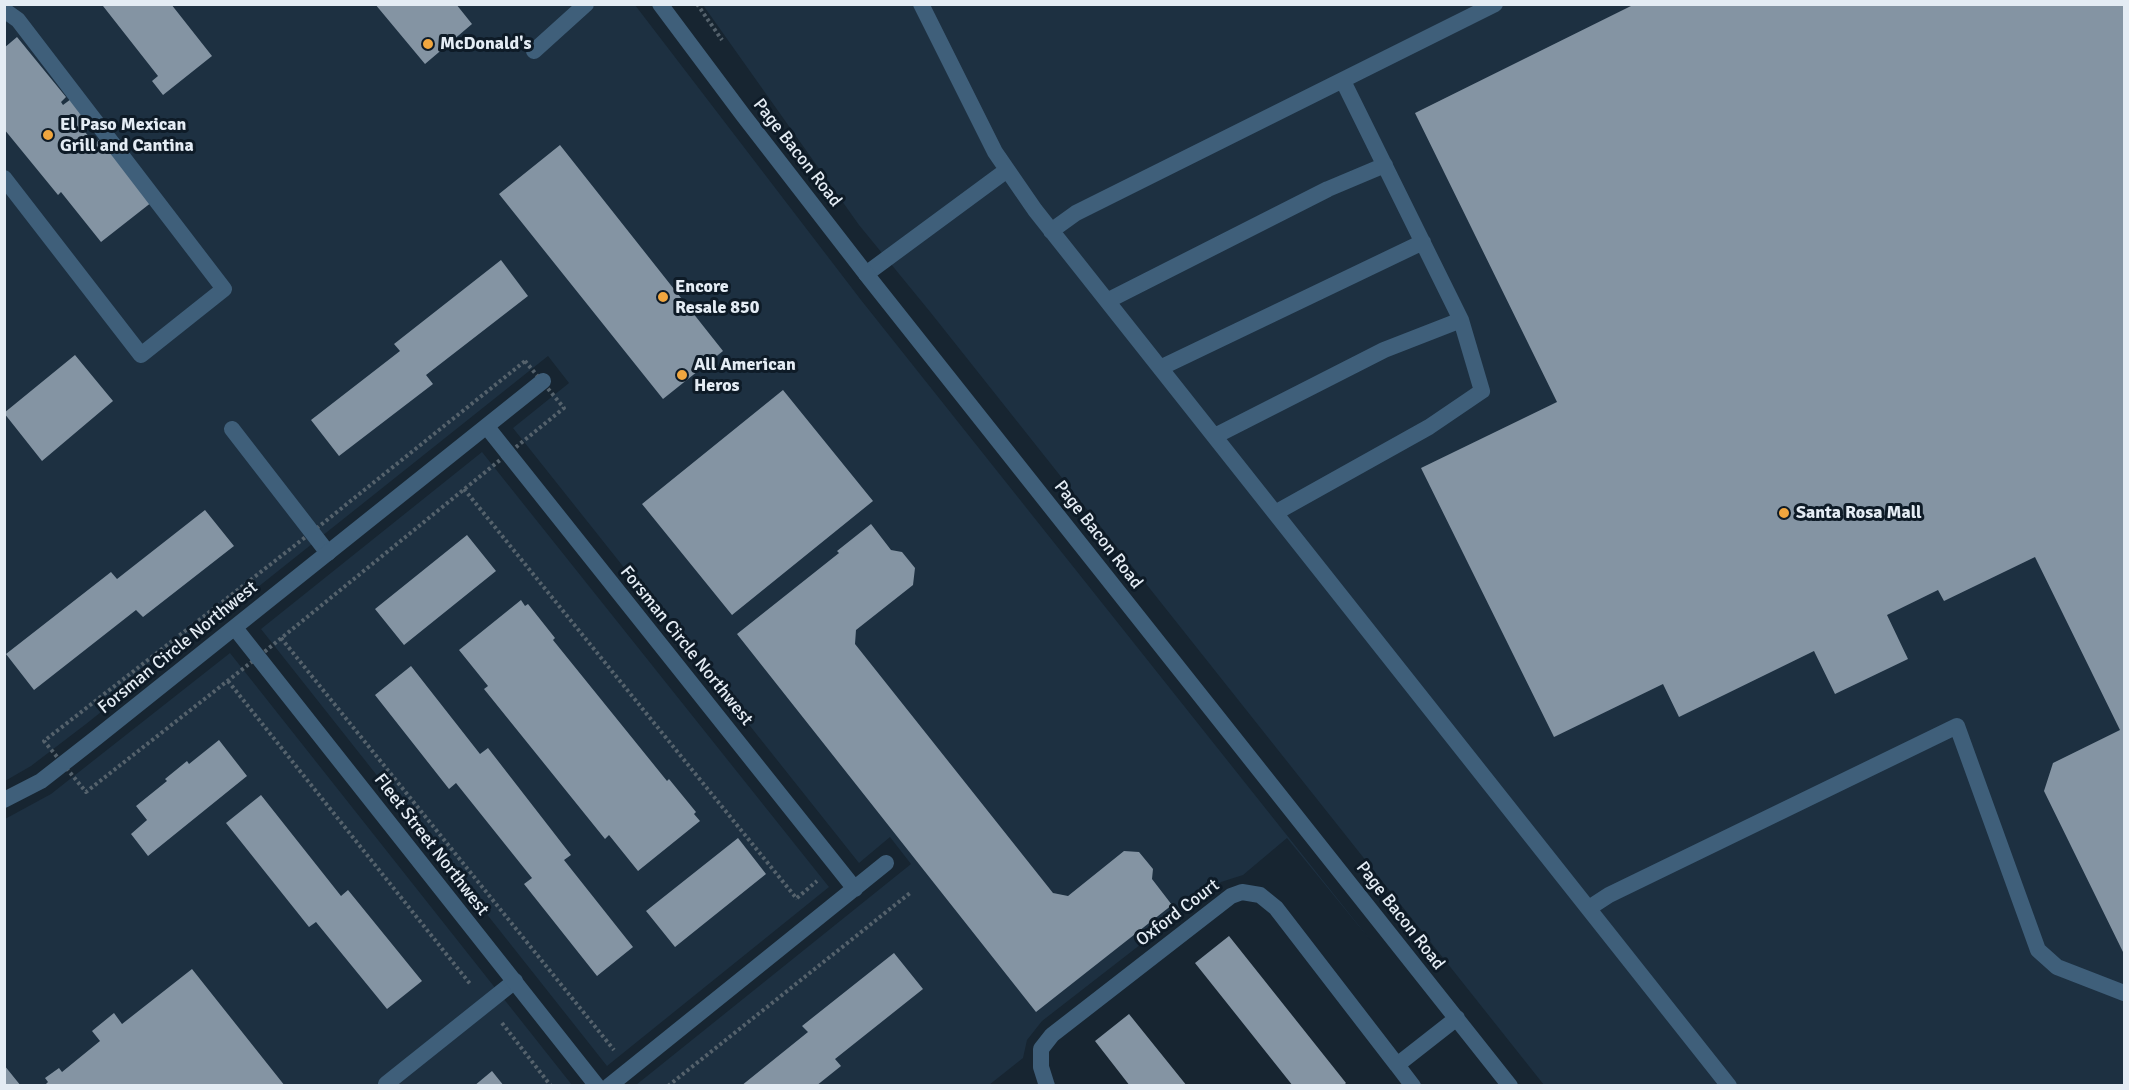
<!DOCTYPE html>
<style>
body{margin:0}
#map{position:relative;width:2129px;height:1090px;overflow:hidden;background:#172531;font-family:Signika,sans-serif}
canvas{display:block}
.frame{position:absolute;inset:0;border:6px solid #e4ecf4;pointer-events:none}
</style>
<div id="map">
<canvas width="2129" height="1090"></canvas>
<div class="frame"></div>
</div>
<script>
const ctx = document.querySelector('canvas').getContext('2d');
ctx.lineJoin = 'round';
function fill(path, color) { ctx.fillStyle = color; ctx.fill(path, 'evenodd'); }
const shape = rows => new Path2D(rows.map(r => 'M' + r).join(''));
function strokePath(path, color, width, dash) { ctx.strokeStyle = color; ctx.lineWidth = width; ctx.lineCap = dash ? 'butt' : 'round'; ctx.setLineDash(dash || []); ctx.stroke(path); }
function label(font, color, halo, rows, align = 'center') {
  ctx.font = font + ' Signika,sans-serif'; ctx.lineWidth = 6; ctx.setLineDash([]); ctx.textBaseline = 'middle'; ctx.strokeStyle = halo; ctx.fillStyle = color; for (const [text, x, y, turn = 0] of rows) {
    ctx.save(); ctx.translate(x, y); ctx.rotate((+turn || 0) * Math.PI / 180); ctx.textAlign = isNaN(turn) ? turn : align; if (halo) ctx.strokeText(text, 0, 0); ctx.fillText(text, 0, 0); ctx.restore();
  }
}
fill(shape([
 [5,5,635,5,861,300,1371,941,1287,838,1243,875,1221,882,1042,1021,1027,1040,1023,1058,989,1085,636,1085,911,864,890,837,859,863,513,428,569,383,548,356,86,724,31,766,5,781],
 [703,5,2124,5,2124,1085,1544,1085,931,313,859,225],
 [482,452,829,887,607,1066,261,629],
 [230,653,572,1085,5,1086,5,819,51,794]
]), '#1d3041');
fill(shape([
 [105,4,171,4,212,56,163,95,152,81,158,76,103,6],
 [375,4,456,4,472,24,425,64],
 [1635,4,2124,4,2124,954,2044,791,2053,763,2120,730,2035,557,1944,601,1938,590,1887,615,1908,659,1835,694,1814,651,1679,717,1663,684,1554,737,1421,468,1557,402,1415,113],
 [17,37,66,97,61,102,63,105,71,99,88,120,80,126,95,144,99,140,109,154,112,151,152,202,101,242,61,192,58,195,4,129,4,48],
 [560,145,723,351,663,399,499,194],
 [501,260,528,296,426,375,433,384,339,456,311,420,400,351,394,344],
 [75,355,113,401,42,461,4,413],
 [783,390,873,501,732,615,642,504],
 [205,510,234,546,143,617,136,610,34,690,6,654,111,572,117,579],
 [871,524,891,550,902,552,915,568,913,585,856,630,855,644,1053,893,1068,896,1124,851,1139,852,1153,869,1152,879,1172,905,1036,1012,737,634,839,553,837,551],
 [467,535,496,571,404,645,375,609],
 [521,600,525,606,528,604,555,638,553,640,667,781,669,779,696,812,694,814,700,821,638,871,609,835,605,839,484,689,488,686,459,650],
 [411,666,480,754,488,748,571,855,564,860,633,947,597,976,524,884,532,878,456,783,449,789,375,695],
 [219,740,247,776,148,856,131,834,147,820,136,806,167,781,165,779,187,761,189,764],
 [261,795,341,896,348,890,422,981,387,1009,316,922,309,927,226,823],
 [738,838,766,874,675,947,646,911],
 [1229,936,1346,1083,1343,1086,1293,1086,1195,963],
 [894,953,923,989,835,1059,841,1066,816,1086,741,1086,808,1032,802,1026],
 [192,969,285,1086,44,1086,48,1082,45,1078,59,1068,62,1072,100,1041,92,1031,114,1013,122,1024],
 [1129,1014,1187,1086,1130,1086,1095,1041],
 [4,1065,21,1086,4,1086],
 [492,1071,504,1086,474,1086]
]), '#8494a3');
strokePath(shape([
 [697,4,722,40],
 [525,361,564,408,258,657,86,792,44,741,312,532,525,361],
 [464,489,797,899],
 [281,638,614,1050],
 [228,681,471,985],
 [797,898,817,881],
 [502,1023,551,1086],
 [668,1086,910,893]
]), '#55626c', 4, [3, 3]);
strokePath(shape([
 [921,4,995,152,1035,210,1729,1086],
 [4,10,18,20,224,289,141,355,4,178],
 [534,51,586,4],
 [1051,231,1076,213,1495,4],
 [866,274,1007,170],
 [1107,301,1328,189,1385,165],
 [1160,368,1423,242],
 [232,429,328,553],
 [1215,436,1384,350,1461,320],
 [1275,513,1429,427,1482,391,1461,320,1343,81],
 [1589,908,1609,895,1957,726,2038,950,2057,967,2124,993],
 [386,1084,515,981]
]), '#3f5f7a', 16);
strokePath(shape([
 [660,4,743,115,870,279,1510,1086],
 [487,427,855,889],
 [235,628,597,1086],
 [4,800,41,781,96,738,543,381],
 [609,1086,886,863],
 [1047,1086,1041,1067,1041,1049,1052,1035,1231,896,1242,892,1260,895,1276,908,1397,1065],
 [1413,1086,1397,1065,1457,1018]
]), '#3f5f7a', 16);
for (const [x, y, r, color] of [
 [428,44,6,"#f0a63f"],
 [48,135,6,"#f0a63f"],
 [663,297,6,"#f0a63f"],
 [682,375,6,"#f0a63f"],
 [1784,513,6,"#f0a63f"]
]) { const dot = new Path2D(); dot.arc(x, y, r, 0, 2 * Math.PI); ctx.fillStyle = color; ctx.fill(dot); strokePath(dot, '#0e1b27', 2); }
label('bold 18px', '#e4ecf4', '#0e1b27', [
 ["McDonald's",440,44],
 ["El Paso Mexican",60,125],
 ["Grill and Cantina",60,146],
 ["Encore",675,287],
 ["Resale 850",675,308],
 ["All American",694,365],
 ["Heros",694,386],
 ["Santa Rosa Mall",1796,513]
], 'left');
label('18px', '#e4ecf4', '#0e1b27', [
 ["Page Bacon Road",797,153,52],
 ["Page Bacon Road",1098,535,52],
 ["Forsman Circle Northwest",686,646,51],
 ["Forsman Circle Northwest",178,648,-39],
 ["Fleet Street Northwest",431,845,52],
 ["Oxford Court",1178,913,-37],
 ["Page Bacon Road",1400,916,52]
]);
</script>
